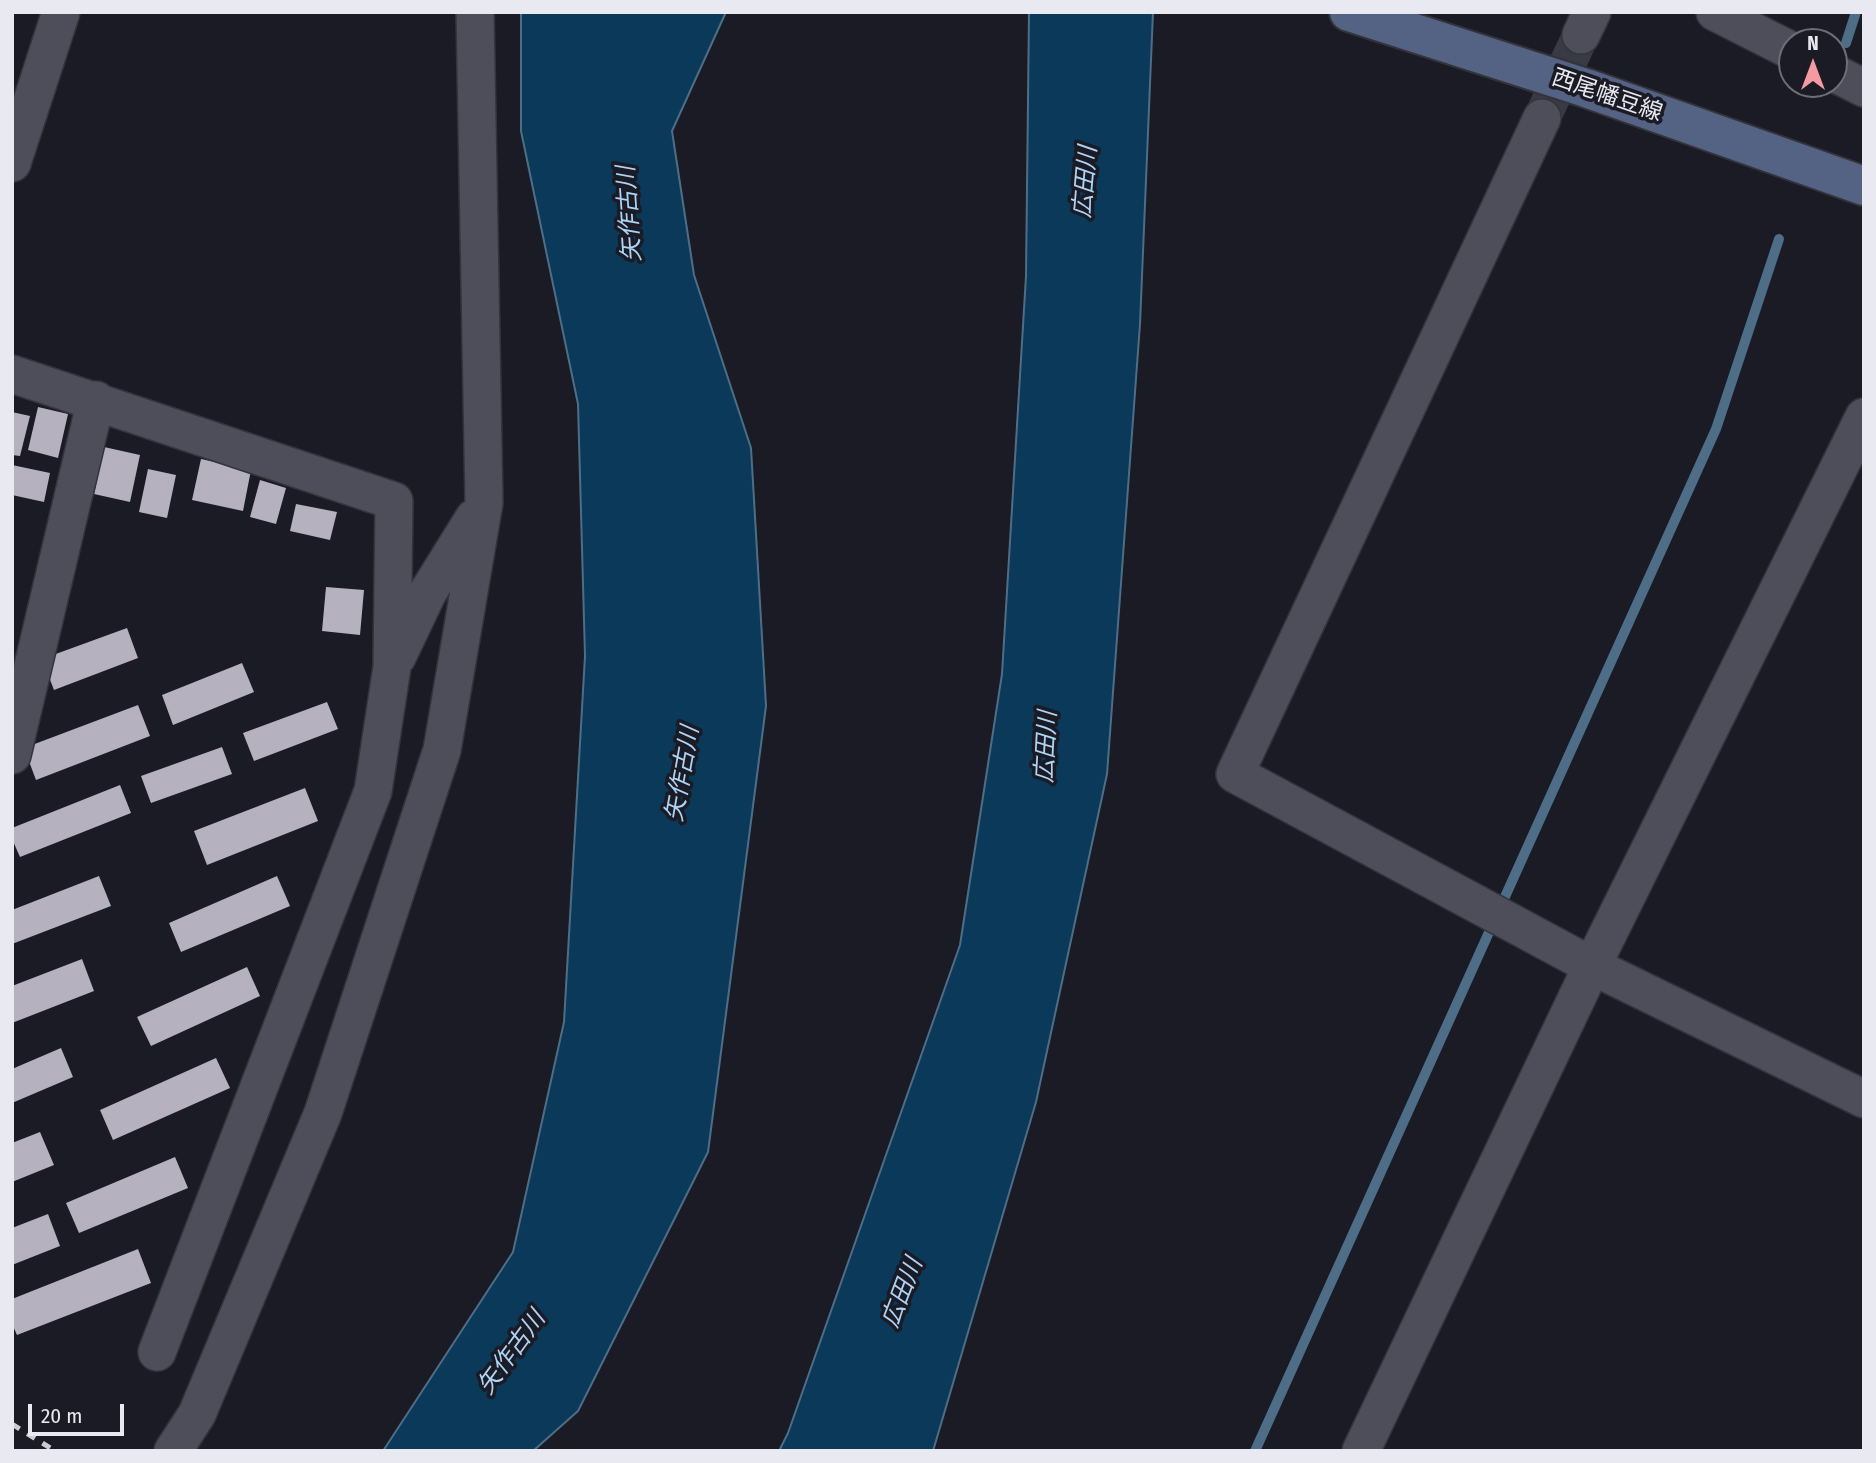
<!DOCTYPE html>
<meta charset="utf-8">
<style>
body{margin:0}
#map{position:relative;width:1876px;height:1463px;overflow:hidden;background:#1a1b25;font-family:"Fira Sans Condensed",sans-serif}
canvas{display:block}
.frame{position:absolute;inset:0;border:14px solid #e9eaf1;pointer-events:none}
.north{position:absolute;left:1778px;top:28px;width:70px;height:70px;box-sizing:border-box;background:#1a1b25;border:2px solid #6d6e77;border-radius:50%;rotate:0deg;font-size:19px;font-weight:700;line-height:28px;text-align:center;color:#e9eaf1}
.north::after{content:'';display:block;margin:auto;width:24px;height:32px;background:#f49aa3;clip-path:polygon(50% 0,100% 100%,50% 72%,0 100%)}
.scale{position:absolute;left:28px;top:1404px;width:96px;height:32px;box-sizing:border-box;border:4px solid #e9eaf1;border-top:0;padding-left:9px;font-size:21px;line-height:24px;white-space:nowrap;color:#e9eaf1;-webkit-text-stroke:5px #1a1b25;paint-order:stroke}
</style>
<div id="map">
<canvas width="1876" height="1463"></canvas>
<div class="frame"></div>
<div class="north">N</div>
<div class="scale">20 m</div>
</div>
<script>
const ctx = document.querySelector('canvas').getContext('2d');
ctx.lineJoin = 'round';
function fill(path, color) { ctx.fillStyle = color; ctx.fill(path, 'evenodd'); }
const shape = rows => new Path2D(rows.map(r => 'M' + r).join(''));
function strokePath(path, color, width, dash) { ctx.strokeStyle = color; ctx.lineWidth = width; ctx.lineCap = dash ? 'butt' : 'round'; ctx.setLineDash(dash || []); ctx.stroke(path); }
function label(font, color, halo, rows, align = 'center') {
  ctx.font = font + ' "Fira Sans Condensed","Noto Sans JP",sans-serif'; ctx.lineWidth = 7; ctx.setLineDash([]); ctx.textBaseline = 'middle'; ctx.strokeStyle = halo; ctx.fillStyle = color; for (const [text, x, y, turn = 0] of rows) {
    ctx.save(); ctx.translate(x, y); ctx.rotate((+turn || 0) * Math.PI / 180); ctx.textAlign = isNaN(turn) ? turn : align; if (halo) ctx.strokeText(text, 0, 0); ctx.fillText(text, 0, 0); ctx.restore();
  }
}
const water = shape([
 [521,12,726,12,672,131,694,275,751,448,766,706,708,1152,578,1411,533,1451,383,1451,513,1252,564,1022,585,656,578,404,521,131,521,12],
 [1029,12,1153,12,1140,324,1107,774,1036,1102,933,1451,779,1451,788,1433,960,945,1002,674,1026,276,1029,12]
]);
fill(water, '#0b3959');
strokePath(water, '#4e6e87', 2);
strokePath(shape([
 [1846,43,1856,12],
 [1255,1451,1716,429,1779,239]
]), '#4e6e87', 10);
fill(shape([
 [38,407,68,414,58,458,28,450],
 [12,412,30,416,20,456,12,455],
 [104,447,140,455,130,502,94,494],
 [201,459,251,470,243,511,192,500],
 [12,465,50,473,44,502,12,495],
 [148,469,176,475,167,518,139,512],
 [260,480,286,488,276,524,250,517],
 [296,504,337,512,330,540,290,531],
 [326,587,364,590,360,635,322,631],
 [127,628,138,658,54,690,42,659],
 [242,663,254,692,173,725,162,695],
 [327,702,338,729,254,761,243,733],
 [138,705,150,736,36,780,24,748],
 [222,747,232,774,151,803,141,776],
 [120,785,131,813,20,857,12,839,12,828],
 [305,788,318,821,207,865,194,831],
 [99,876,111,906,12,944,12,910],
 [277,876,290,906,181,952,169,923],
 [82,959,94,991,12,1023,12,986],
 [247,967,260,996,151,1046,137,1017],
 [61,1048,73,1077,12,1103,12,1069],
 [216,1058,230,1088,113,1140,100,1110],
 [40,1132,54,1165,12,1182,12,1143],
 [175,1157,188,1188,79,1233,66,1203],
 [48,1214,60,1246,12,1265,12,1228],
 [138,1249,151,1283,17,1335,12,1324,12,1299]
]), '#b6b1bf');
strokePath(shape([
 [1542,118,1581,35]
]), '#393a44', 37, [37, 18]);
const minor = shape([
 [1715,12,1792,51],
 [1581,35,1592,12],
 [1834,73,1864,88],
 [1542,118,1235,774,1592,966,1864,1099],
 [12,163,61,12],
 [12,374,394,501,392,667,373,791,157,1352],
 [397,657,428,592,474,518],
 [12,755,96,400],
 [173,1451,197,1414,323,1113,442,750,484,503,475,12],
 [1361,1451,1592,966,1864,417]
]);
const secondary = shape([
 [1349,12,1586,88,1864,186]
]);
strokePath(minor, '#33343b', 40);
strokePath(secondary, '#33343b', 42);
strokePath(minor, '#4d4e5a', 37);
strokePath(secondary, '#546284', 38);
strokePath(shape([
 [12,1424,55,1451]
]), '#cccdd4', 5, [9, 9]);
label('23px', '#e9eaf1', '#1a1b25', [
 ["西尾幡豆線",1607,96,19]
]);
label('italic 24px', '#add4f5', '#1a1b25', [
 ["広田川",1086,182,-85],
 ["矢作古川",630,214,-94],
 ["広田川",1047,747,-87],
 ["矢作古川",683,774,-80],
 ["広田川",903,1293,-69],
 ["矢作古川",512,1353,-54]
]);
</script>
